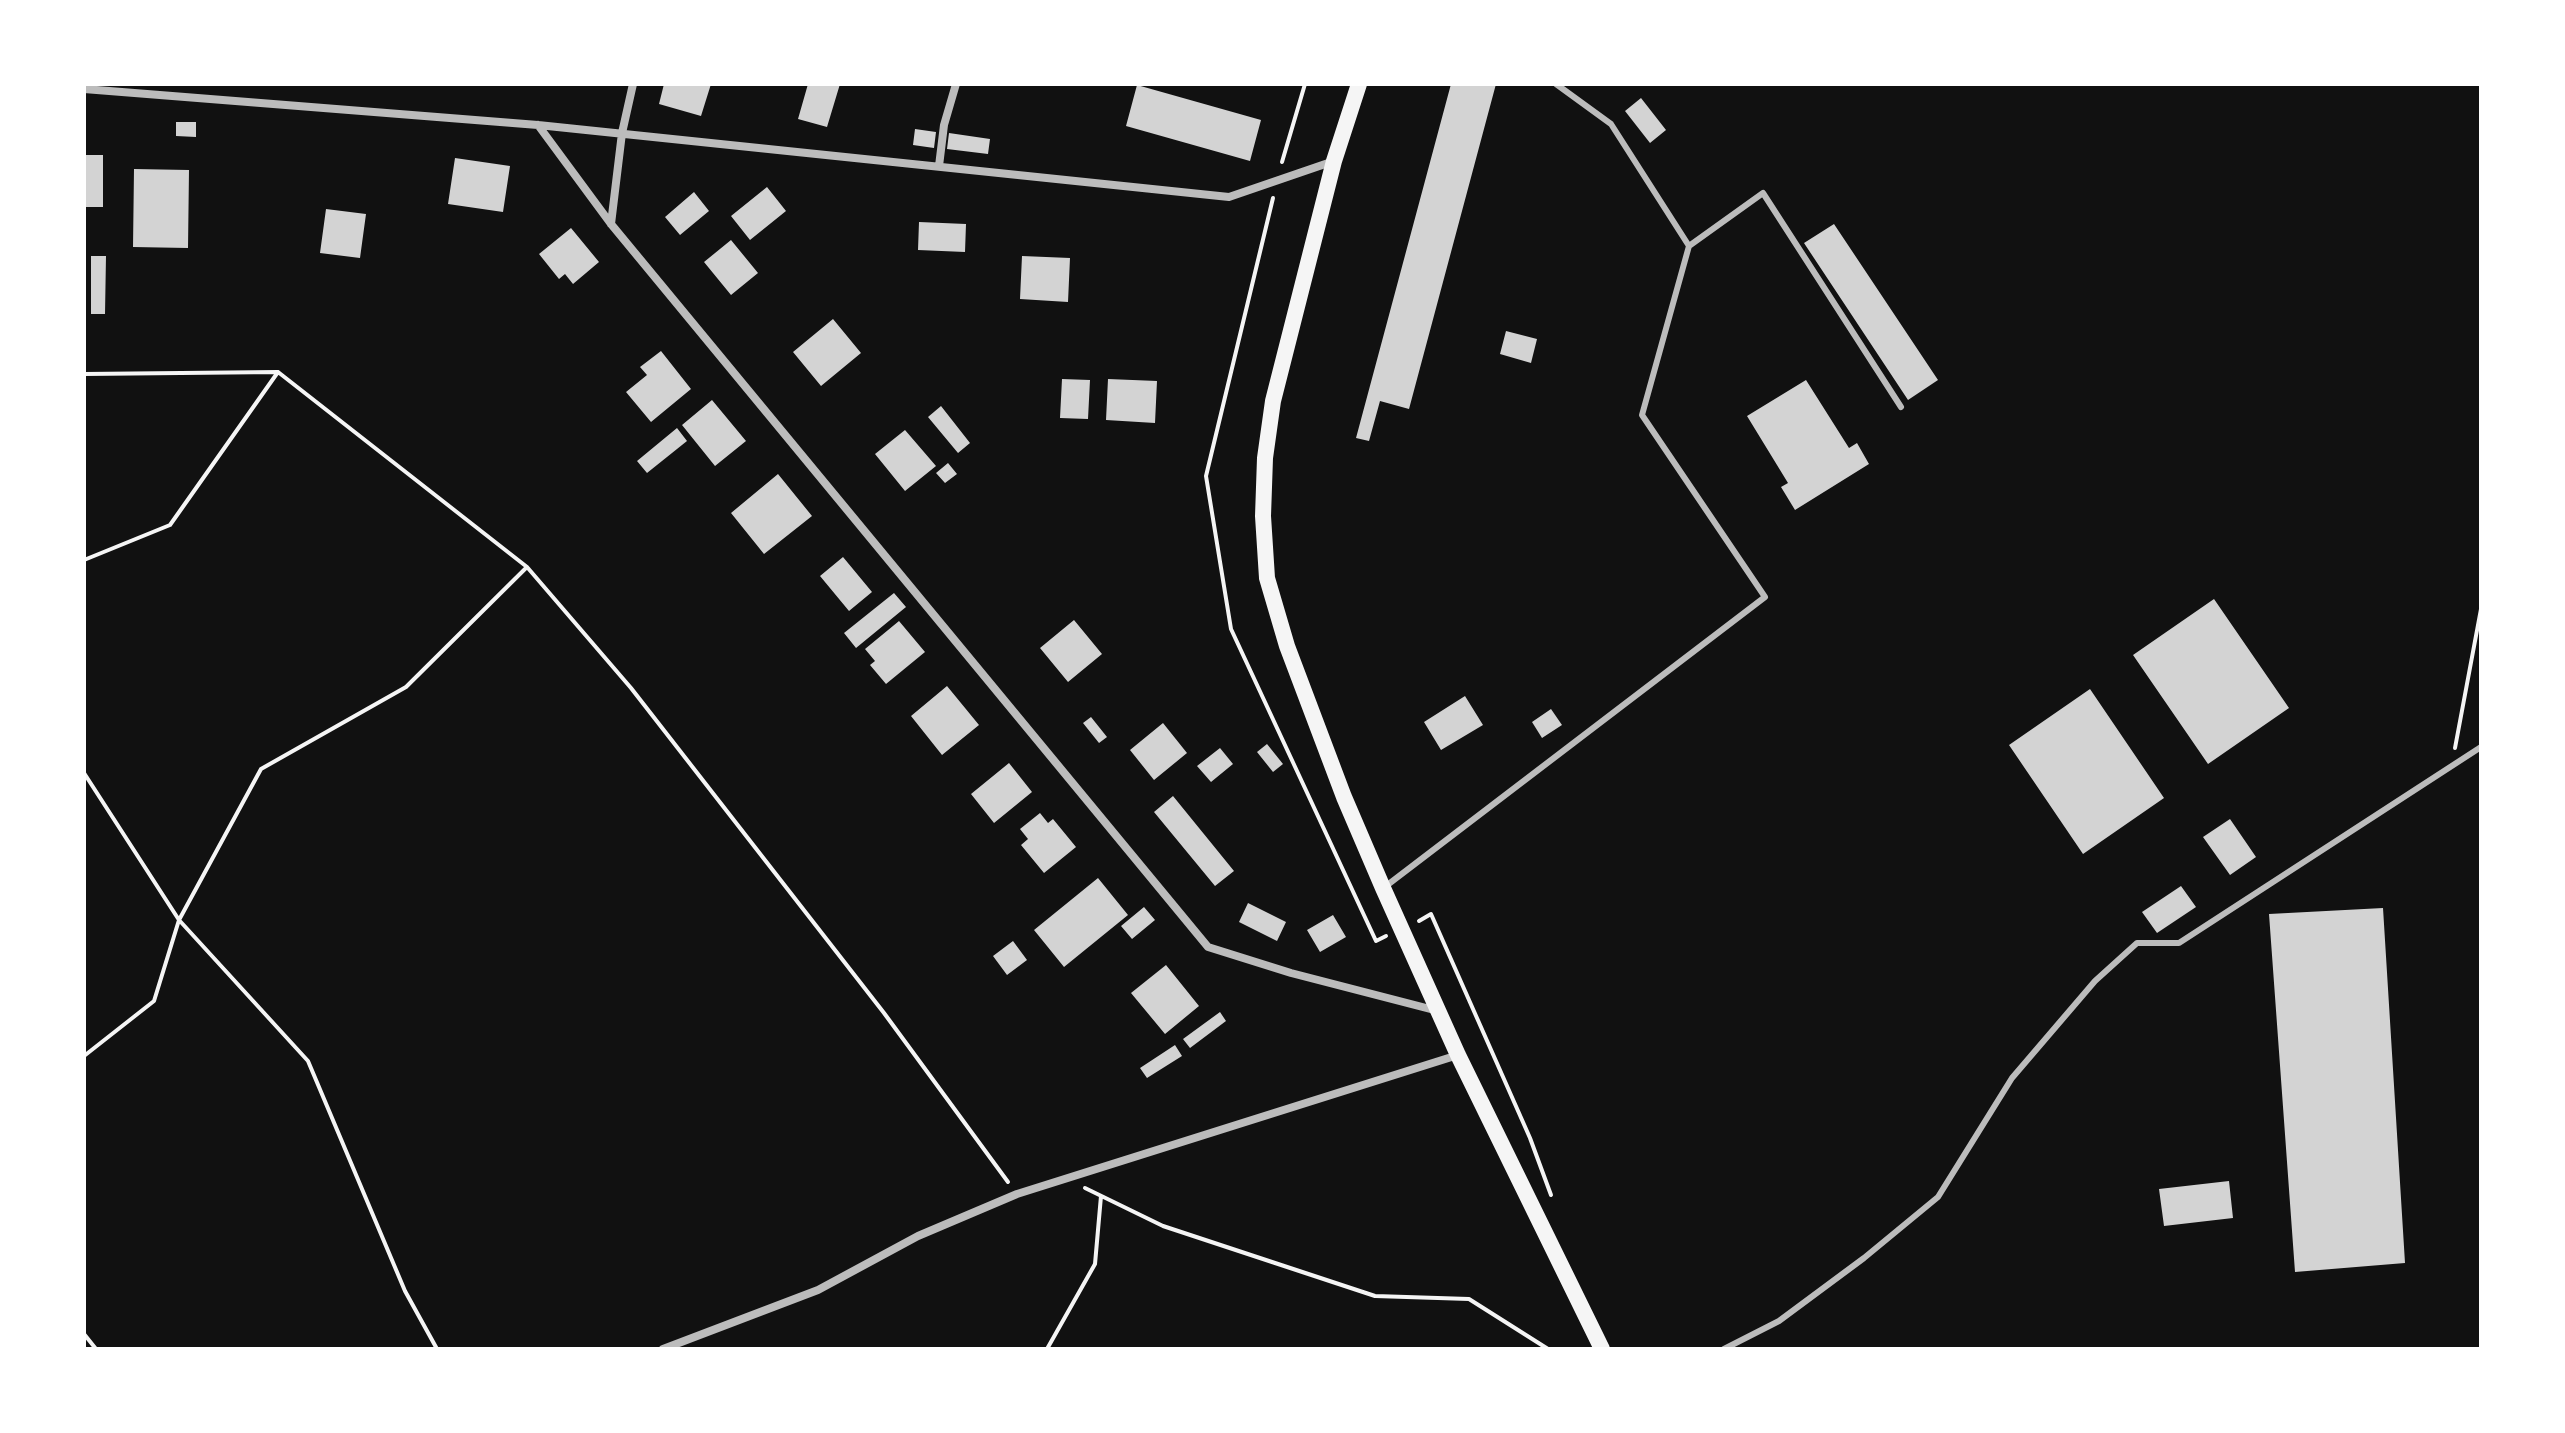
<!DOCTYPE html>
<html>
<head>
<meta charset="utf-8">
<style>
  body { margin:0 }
  #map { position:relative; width:2565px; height:1433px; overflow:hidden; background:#111; font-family:Merriweather,serif }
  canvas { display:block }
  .frame { position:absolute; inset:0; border:86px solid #fff; pointer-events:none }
</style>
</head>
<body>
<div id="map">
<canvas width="2565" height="1433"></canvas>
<div class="frame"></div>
</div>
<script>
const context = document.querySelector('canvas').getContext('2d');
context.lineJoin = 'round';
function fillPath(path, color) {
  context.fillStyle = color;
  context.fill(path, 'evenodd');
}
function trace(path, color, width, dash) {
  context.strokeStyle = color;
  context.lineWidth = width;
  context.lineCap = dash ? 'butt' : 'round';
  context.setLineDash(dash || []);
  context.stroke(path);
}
const building = new Path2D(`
  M664,84H711L701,116L659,104Z
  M808,84H840L827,127L798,119Z
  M1451,84H1496L1409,409L1380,401L1369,441L1356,438Z
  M1137,85L1261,120L1250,161L1126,126Z
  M1641,98L1666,130L1650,143L1625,111Z
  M176,122H196V137L176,136Z
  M915,129L936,132L934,148L913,145Z
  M949,133L990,139L988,154L947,149Z
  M84,155H103V207H84Z
  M455,158L510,166L503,212L448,204Z
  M134,169L189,170L188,248L133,247Z
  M767,187L786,211L750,240L731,216Z
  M694,192L709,211L680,235L665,217Z
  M326,209L366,214L360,258L320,253Z
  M919,222L966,224L965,252L918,250Z
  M1834,224L1938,380L1908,400L1804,243Z
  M571,228L599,262L573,284L565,274L559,279L539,254Z
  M731,240L758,273L731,295L704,262Z
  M91,256H106L105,314H91Z
  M1022,256L1070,258L1068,302L1020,299Z
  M833,319L861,353L821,386L793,352Z
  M1506,331L1537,339L1531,363L1500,354Z
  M661,351L691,389L651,422L626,392L647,375L640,367Z
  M1062,379L1090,380L1088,419L1060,418Z
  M1108,379L1157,381L1155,423L1106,420Z
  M1806,380L1849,448L1857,443L1869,464L1795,510L1781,487L1788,483L1747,416Z
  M712,400L746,441L715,466L682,425Z
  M941,406L970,443L958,453L928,417Z
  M677,428L687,441L647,473L637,461Z
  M905,430L936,466L905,491L875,454Z
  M948,463L957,474L945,483L936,473Z
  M778,474L812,516L764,554L731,513Z
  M843,557L872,592L849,611L820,576Z
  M894,593L906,607L856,648L844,633Z
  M2214,599L2289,708L2208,764L2133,655Z
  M1074,620L1102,654L1068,682L1040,648Z
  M899,621L925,652L886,684L870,665L875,661L865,649Z
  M947,686L979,725L942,755L911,716Z
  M2090,689L2164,798L2083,854L2009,745Z
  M1465,696L1483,725L1441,750L1424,722Z
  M1551,709L1562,725L1542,738L1532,722Z
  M1091,717L1107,737L1099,743L1083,723Z
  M1163,723L1187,753L1154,780L1130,750Z
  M1267,744L1283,764L1273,772L1257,752Z
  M1220,748L1233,764L1211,782L1197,766Z
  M1009,763L1032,792L994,823L971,794Z
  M1173,796L1234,871L1215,886L1154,812Z
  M1040,813L1048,823L1053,819L1076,847L1044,873L1021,845L1028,839L1020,829Z
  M2230,819L2256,857L2230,875L2203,837Z
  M1098,878L1128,915L1064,967L1034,930Z
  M2181,886L2196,907L2157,933L2142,912Z
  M1248,903L1286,922L1277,941L1239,922Z
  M1144,907L1155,920L1132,939L1121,926Z
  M2383,908L2405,1263L2295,1272L2269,914Z
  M1333,915L1346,937L1320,952L1307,930Z
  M1013,941L1027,960L1007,975L993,956Z
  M1166,965L1199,1006L1165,1034L1131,993Z
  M1220,1012L1226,1021L1190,1048L1183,1039Z
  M1175,1045L1182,1056L1147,1078L1140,1068Z
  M2229,1181L2233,1218L2164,1226L2159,1189Z`);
const path = new Path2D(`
  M1282,162L1305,84
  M1273,198L1206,476L1231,629L1376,941L1386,936
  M84,374L278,372L527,567L631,688L884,1013L1008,1182
  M84,560L170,525L278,372
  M2455,748L2481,609
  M84,773L179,920L154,1001L84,1056
  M1419,921L1431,914L1530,1138L1551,1195
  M1085,1188L1163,1226L1375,1296L1469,1299L1548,1349
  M84,1334L96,1349
  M437,1349L405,1291L308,1061L179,920L261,769L406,687L527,567
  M1047,1349L1095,1264L1101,1196`);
const service = new Path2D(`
  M1556,84L1611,124L1689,246
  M1386,886L1765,597L1642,415L1689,246L1763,193L1901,407
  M1724,1349L1779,1321L1864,1258L1938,1197L2012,1078L2095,981L2137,943H2179L2481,747`);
const minor = new Path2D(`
  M84,89L538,125L1229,197L1334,161
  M538,125L611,224L1208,947L1291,973L1438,1011
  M939,166L944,125L956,84
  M611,224L622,133L633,84
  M663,1349L818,1290L918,1236L1017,1194L1458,1055`);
const secondary = new Path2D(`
  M1359,84L1334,161L1273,401L1265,458L1263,516L1267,578L1287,646L1344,797L1383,888L1458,1055L1602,1349`);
fillPath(building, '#d3d3d3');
trace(path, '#f5f5f5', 4);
trace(service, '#bcbcbc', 6);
trace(minor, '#bcbcbc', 8);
trace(secondary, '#f5f5f5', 16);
</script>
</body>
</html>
